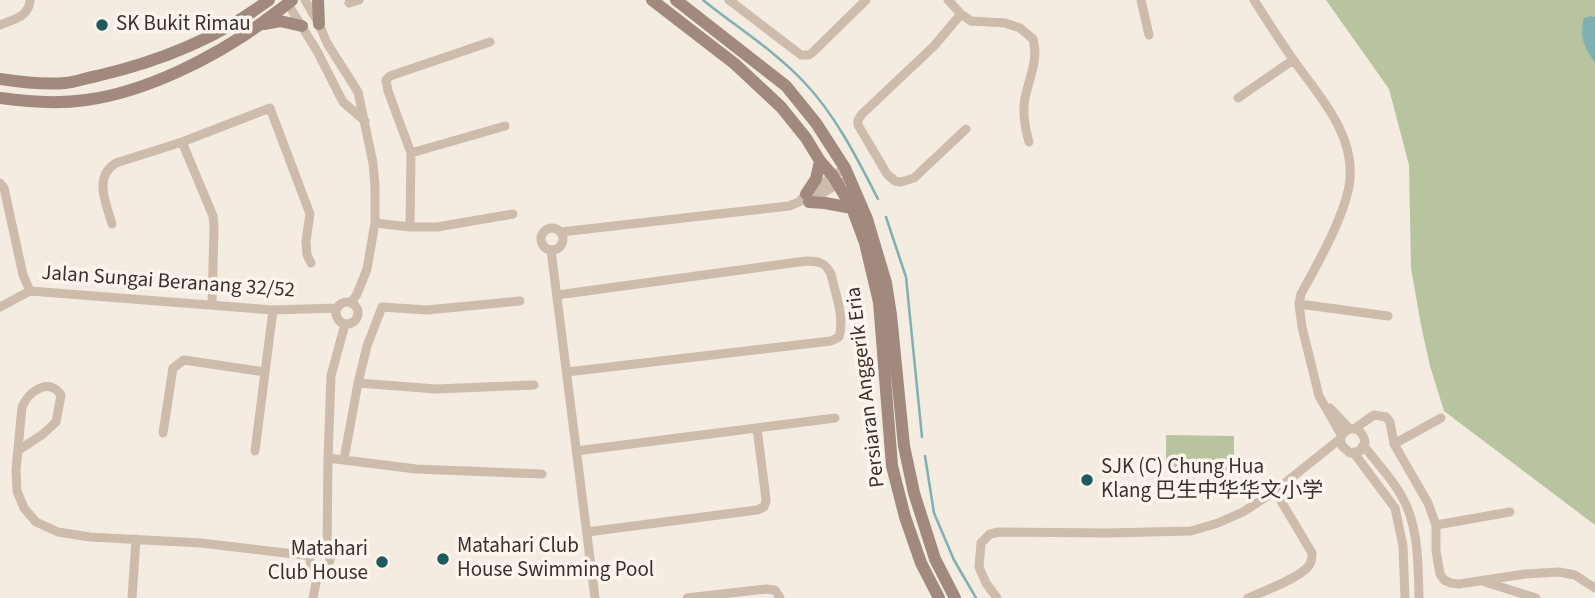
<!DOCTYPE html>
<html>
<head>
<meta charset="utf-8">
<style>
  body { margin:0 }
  canvas { display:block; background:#f4ebe1 }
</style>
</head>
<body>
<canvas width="1595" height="598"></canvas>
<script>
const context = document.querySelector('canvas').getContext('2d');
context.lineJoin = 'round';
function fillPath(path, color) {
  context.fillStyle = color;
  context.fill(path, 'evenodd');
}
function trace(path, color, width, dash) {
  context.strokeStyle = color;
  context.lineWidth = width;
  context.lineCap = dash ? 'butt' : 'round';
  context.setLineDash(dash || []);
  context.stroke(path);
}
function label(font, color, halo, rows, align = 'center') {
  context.font = font + ' "Source Sans 3","Noto Sans SC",sans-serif';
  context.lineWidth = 7;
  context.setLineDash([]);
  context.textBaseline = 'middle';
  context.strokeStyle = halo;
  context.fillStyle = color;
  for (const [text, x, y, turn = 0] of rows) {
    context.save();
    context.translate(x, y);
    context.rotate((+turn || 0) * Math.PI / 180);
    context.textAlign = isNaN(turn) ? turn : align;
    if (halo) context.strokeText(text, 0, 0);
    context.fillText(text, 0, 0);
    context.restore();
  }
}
const green = new Path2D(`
  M1326,0H1595V525L1444,411L1430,366L1421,325L1411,268L1409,165L1389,89Z
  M1166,435L1234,436V472L1166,471Z`);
const water = new Path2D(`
  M1591,16L1595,17V63C1584,46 1579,38 1584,18Z`);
const stream = new Path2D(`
  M703,0C735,26 775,51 803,81C835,114 857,158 878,199
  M886,217L906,277L922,437
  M925,456L934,513L954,560L976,598`);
const minor = new Path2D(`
  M305,0L319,24L327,43L358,92L373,163L375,187V223L367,269L357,294L351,303
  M729,0L801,55H809L813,52L866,0
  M948,0L961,14L971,21L1005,23L1020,28L1033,39C1039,60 1029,78 1025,98C1022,113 1025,128 1029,142
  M1141,0L1149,35
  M1254,0C1266,19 1279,39 1292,58C1319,96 1358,136 1349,187C1342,221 1318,263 1301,294L1299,304L1302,327L1319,396L1342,436
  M349,3L359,0
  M288,4L317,51L343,102L365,121
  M961,14L934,46L862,114L858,120V125L887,174L895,181L901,182L914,178L966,129
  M0,25C14,19 29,17 30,0
  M1238,98L1293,60
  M182,142L213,216L214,228L212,305
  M411,153L505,126
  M0,183L4,188L23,275L30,291
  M808,202L841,182
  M375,223L410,227H437L513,214
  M112,224C106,203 93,177 116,163L182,142L270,108L310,214L306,241L307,255L311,263
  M410,227L411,153L388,91L386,80L390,76L490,42
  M541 239a11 11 0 1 1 22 0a11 11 0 1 1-22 0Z
  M561,232L789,206L799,202L806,194L845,168
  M551,250L595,598
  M557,295L806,261C818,261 825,262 831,274C835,293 845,317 839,337L831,341L567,372
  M336 313a11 11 0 1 1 22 0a11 11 0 1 1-22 0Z
  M1299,304L1388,316
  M0,307L30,291L273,310L337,308
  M358,383L436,389L534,385
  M1330,408L1350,429
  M1354,429L1374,415L1386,417L1390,422L1394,444L1428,503L1436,525V551L1440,574L1444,580L1451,583L1459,584L1525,574L1559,572L1575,575L1595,588
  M163,433L173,368L184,360L265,372
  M1394,444L1441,418
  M1364,446C1376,462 1391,477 1401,495C1419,525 1418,564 1419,598
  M19,450L43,434L56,422L61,395C49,377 29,391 22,407L16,470L17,491L24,508L36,522L58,532L90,537L201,543L311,556
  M255,451L273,310
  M576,451L835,418
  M1354,453L1395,508L1403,546L1405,598
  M328,458L416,469L542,474
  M344,459L358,383L367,346L382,307L427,310L520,301
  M1436,525L1510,512
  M587,532L757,510L764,507L766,501L765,491L757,428
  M310 559a10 10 0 1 1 20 0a10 10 0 1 1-20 0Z
  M327,552L328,458L331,376L345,324
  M1485,582L1536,598
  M132,598L136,539
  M313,598L319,568
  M687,598L766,589L775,590L780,598
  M997,598L986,583L979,567L981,543L990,534L999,532L1108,533L1191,531L1218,523L1243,512L1275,491L1340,439C1347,424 1362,426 1365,442L1360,451L1350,453L1342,446L1340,439
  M1248,598C1262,592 1303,577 1310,564C1312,561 1312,557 1312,553L1275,491`);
const secondary = new Path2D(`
  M318,0L319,24
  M652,0L735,64L781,107L806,138L820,161L833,176L852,208L865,243L879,302L892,466L905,517L921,563L939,598
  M676,0L786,86L816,123L845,168L867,219L886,283L891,315L904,446L914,493L935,559L955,598
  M264,24L280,21L302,26
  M0,79C20,82 44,85 65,83C75,82 86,78 97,76C158,62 218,38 269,0
  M0,98C28,102 58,104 86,100C146,92 213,58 262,23C272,15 283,8 292,0
  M806,194L816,179L820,161
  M809,202L825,203L852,208`);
const markers = [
  [102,25,7,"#1f5a5e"],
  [1087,480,7,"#1f5a5e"],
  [443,559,7,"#1f5a5e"],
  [382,562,7,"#1f5a5e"]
];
const poiNames = [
  ["SK Bukit Rimau",116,25],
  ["SJK (C) Chung Hua",1101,468],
  ["Klang 巴生中华华文小学",1101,492],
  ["Matahari Club",457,547],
  ["House Swimming Pool",457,571],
  ["Matahari",368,550,"right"],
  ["Club House",368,574,"right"]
];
const streetNames = [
  ["Jalan Sungai Beranang 32/52",168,283,4],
  ["Persiaran Anggerik Eria",867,387,-97]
];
fillPath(green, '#b8c4a0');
fillPath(water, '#7fb0b2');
trace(stream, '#7fb0b2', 2.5);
trace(minor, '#cdbbac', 9);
trace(secondary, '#a18a7d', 12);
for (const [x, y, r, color] of markers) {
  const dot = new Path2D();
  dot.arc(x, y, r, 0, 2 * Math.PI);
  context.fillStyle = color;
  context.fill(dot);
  trace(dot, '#fbf5ee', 2.5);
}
label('21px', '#3b302b', '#fbf5ee', poiNames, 'left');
label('21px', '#3b302b', '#fbf5ee', streetNames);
</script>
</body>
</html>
